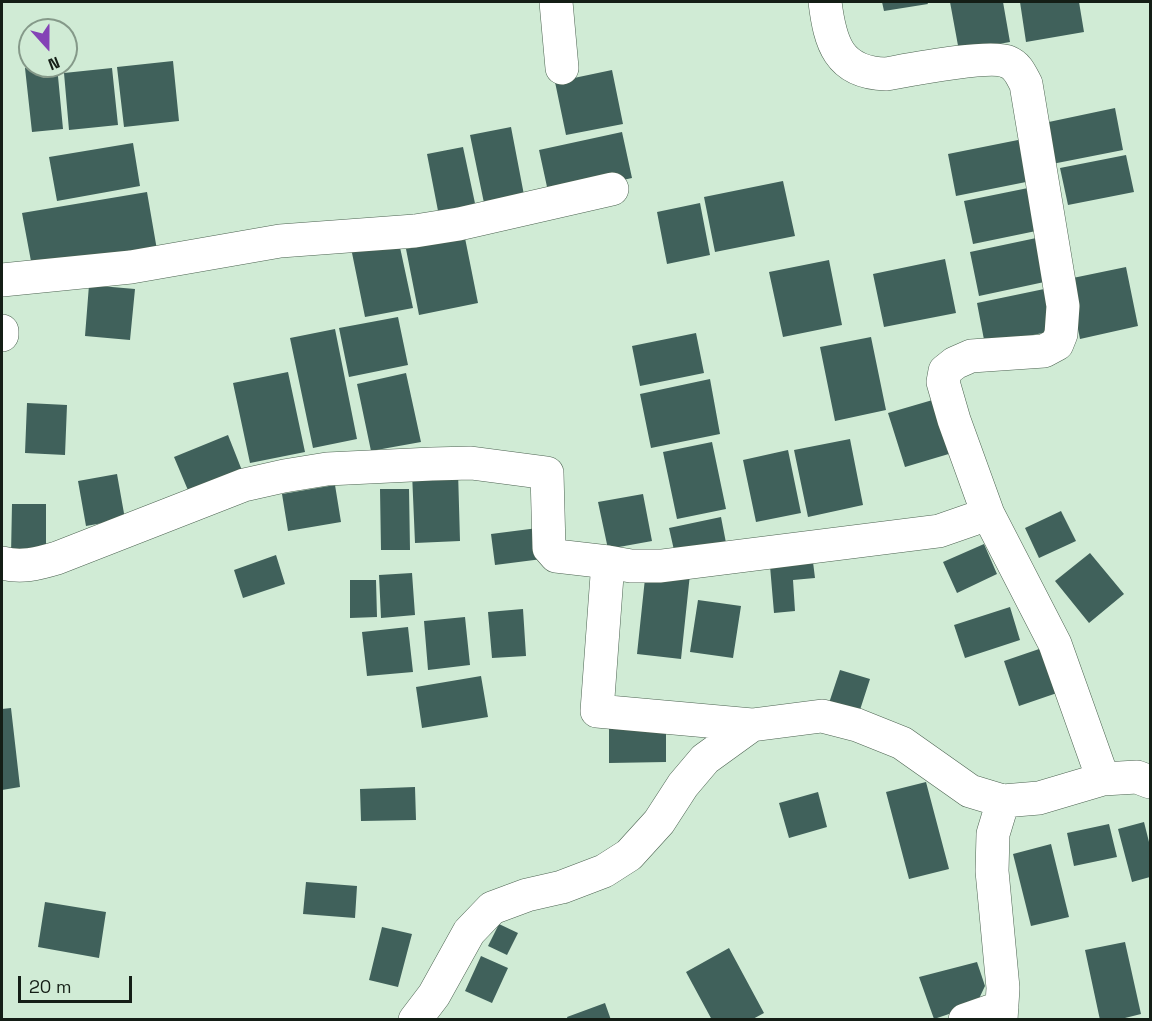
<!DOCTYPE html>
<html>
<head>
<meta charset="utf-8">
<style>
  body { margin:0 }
  #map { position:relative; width:1152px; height:1021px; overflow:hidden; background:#d0ebd5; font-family:"Space Grotesk",sans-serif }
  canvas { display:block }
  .frame { position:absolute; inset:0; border:3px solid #141e16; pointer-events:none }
  .north { position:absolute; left:18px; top:18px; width:60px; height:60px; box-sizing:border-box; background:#d0ebd5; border:2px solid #859989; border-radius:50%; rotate:159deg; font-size:16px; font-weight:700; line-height:24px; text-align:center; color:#141e16 }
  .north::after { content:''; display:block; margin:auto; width:21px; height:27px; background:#8442b6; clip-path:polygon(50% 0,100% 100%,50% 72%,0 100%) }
  .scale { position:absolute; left:18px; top:976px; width:114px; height:27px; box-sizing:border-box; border:3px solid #141e16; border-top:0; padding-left:8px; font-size:18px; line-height:21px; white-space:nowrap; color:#141e16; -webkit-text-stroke:4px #d0ebd5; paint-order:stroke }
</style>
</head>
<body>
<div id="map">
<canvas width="1152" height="1021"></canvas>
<div class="frame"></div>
<div class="north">N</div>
<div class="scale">20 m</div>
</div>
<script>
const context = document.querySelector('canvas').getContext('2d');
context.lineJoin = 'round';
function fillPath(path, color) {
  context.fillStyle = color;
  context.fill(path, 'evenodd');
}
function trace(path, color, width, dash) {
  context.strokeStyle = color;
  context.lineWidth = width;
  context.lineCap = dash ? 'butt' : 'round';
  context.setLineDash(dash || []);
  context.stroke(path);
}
const building = new Path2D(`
  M882,2H927L928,4L884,11Z
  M950,2H1003L1010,42L959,51Z
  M1020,2H1079L1084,32L1026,42Z
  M173,61L179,121L124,127L117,67Z
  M57,66L63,129L32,132L25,68Z
  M112,68L118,125L69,130L64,73Z
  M612,70L623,124L566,135L555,82Z
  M1115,108L1123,150L1052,164L1044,123Z
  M511,127L524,195L484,203L470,135Z
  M622,132L632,178L549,196L539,150Z
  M1028,138L1036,180L956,196L948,154Z
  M133,143L140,186L57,201L49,157Z
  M463,147L476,208L439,216L427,154Z
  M1126,155L1134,192L1068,205L1060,168Z
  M783,181L795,236L715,252L704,197Z
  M1028,188L1036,231L973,244L964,201Z
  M147,192L157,250L33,272L22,213Z
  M700,203L710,255L667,264L657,212Z
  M1041,237L1049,281L979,296L970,252Z
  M398,238L413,308L365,317L351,248Z
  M465,238L478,303L419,315L406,249Z
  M945,259L956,313L884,327L873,274Z
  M829,260L842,325L783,337L769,272Z
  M1126,267L1138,326L1080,339L1068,279Z
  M89,285L135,289L130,340L85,336Z
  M1049,288L1057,330L985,345L977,303Z
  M398,317L408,365L349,377L339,328Z
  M335,329L357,439L313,448L290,338Z
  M696,333L704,373L640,386L632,346Z
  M871,337L886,410L835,421L820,347Z
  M288,372L305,452L250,463L233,383Z
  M406,373L421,442L371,451L357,384Z
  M710,379L720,434L651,448L640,394Z
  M936,399L952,453L905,467L888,413Z
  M27,403L67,405L65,455L25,453Z
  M228,435L243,473L190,495L174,457Z
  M850,439L863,505L808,517L794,450Z
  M712,442L726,509L677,519L663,452Z
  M788,450L801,513L756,522L743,460Z
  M458,471L460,541L415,543L412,473Z
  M117,474L125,519L86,526L78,481Z
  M335,485L341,522L288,531L282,494Z
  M380,489H409L410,550H381Z
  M643,494L652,541L608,549L598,502Z
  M12,504H46V556L11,555Z
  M1061,511L1076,541L1039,558L1025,528Z
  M721,517L727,548L676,559L669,528Z
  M538,528L542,559L495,565L491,534Z
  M984,544L997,574L957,593L943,562Z
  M1090,553L1124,594L1089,623L1055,581Z
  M276,555L285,584L243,598L234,570Z
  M813,562L815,578L793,580L795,611L774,613L770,566Z
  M646,569L690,574L681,659L637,654Z
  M412,573L415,615L381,618L379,575Z
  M350,580H376L377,617L350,618Z
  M698,600L741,606L733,658L690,652Z
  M1010,607L1020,640L965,658L954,625Z
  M523,609L526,656L492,658L488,612Z
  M465,617L470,665L428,670L424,621Z
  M408,627L413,672L367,676L362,632Z
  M1042,648L1057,693L1019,706L1004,661Z
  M840,670L870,679L859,713L829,703Z
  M481,676L488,717L422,728L416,687Z
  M11,708L20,787L2,790V709Z
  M609,720H666V762L609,763Z
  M926,782L949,869L909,879L886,792Z
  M415,787L416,820L361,821L360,789Z
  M818,792L827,827L789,838L779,803Z
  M1144,822L1150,846V877L1132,882L1118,829Z
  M1109,824L1117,857L1074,866L1067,833Z
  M1051,844L1069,917L1031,926L1013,854Z
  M306,882L357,886L355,918L303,914Z
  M45,902L106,912L99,958L38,947Z
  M499,924L518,933L507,955L488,946Z
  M382,927L412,934L398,987L369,980Z
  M1125,942L1141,1014L1117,1020H1100L1085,950Z
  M729,948L764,1013L751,1020H712L686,972Z
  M481,956L508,968L492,1003L465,991Z
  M977,962L985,986L976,1005L934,1019L919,977Z
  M605,1003L611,1020H568L567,1017Z`);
const minor = new Path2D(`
  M556,2L562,68
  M825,2C830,42 838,73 886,74C909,70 991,54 1008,62C1018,66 1021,75 1026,84L1063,306L1061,334L1057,344L1044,351L971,356L955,363L945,371L943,382L954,420L988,514L1055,644L1103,779L1137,777L1150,782
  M2,280L131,267L280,241L415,231L459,224L612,189
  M2,331V335
  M2,563C21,568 37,564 57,558L244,485L284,476L327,469L432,464L471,463L547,473L549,548L556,556L608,562
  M752,725L597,711L608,562L631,566H661L939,531L988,514
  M415,1020L434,995L469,932L492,908L527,895L562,887L604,871L629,855L659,822L683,785L705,759L752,725L822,716L857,725L902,743L970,791L1003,801L1039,798L1103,779
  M965,1020L1002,1007
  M1001,1020L1003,988L992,871L993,834L1003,801`);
fillPath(building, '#40615b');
trace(minor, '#4c6351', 34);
trace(minor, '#fff', 33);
</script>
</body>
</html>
